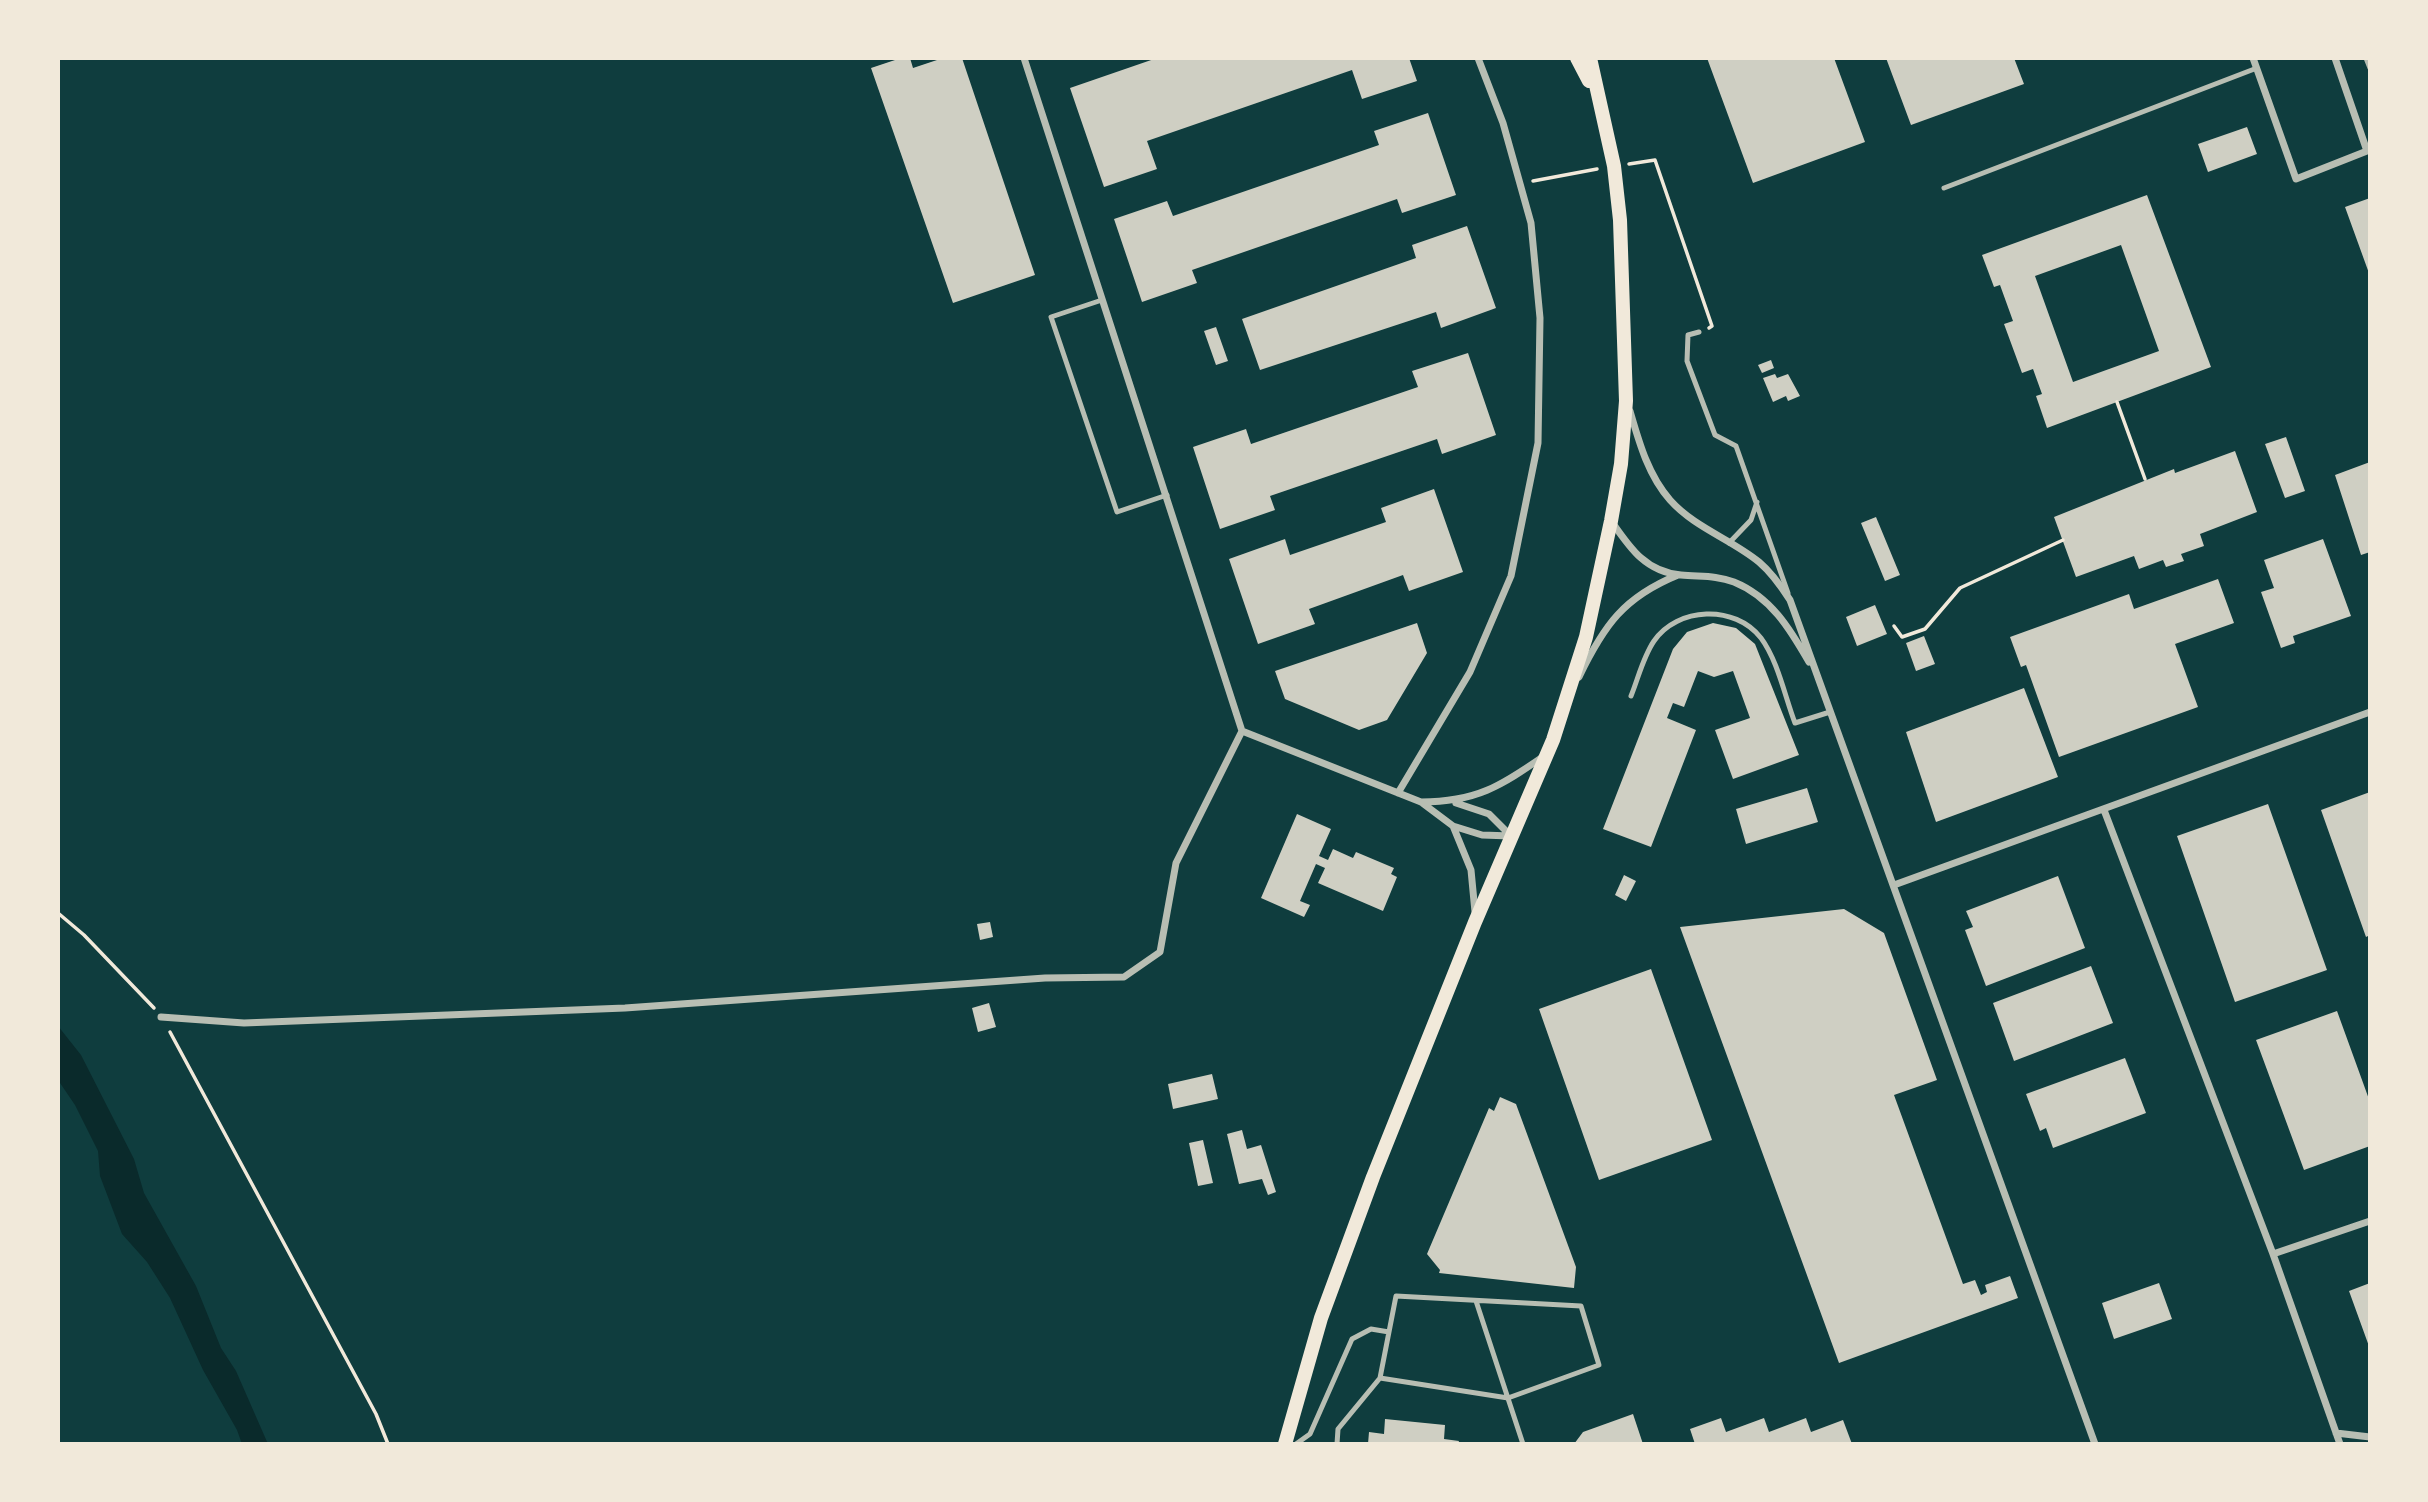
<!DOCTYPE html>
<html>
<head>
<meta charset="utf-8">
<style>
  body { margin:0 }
  #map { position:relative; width:2428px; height:1502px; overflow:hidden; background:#0f3d3e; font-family:"IBM Plex Sans",sans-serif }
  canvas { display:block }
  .frame { position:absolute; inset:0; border:60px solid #f1e9da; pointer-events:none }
</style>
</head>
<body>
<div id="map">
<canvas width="2428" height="1502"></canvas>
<div class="frame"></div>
</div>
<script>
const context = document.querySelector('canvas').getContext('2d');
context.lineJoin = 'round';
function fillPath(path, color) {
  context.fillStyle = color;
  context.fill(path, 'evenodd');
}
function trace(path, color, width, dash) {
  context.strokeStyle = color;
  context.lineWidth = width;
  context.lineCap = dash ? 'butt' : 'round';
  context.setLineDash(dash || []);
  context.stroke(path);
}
const water = new Path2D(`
  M58,1026L81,1055L134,1159L144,1193L196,1286L221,1348L236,1371L268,1444H242L237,1430L203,1370L170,1298L147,1262L122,1234L100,1176L98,1151L75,1105L58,1080Z`);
const building = new Path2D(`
  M901,58H910L913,68L943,58H962L1035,275L953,303L871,68Z
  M1157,58H1409L1417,81L1362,99L1352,70L1147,141L1157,169L1104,187L1070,88Z
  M1707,58H1834L1865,142L1753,183Z
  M1886,58H2014L2024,84L1911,125Z
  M1428,113L1456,195L1402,213L1397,199L1192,270L1197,283L1142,302L1114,219L1167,201L1173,216L1379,145L1374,131Z
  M2247,127L2257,154L2208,172L2198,144Z
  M2147,195L2211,367L2047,428L2036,396L2042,394L2033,369L2022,373L2004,324L2013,321L2000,285L1994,287L1982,255ZM2121,245L2159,351L2073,382L2035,276Z
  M2370,198V276L2345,207Z
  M1467,226L1496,308L1441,328L1436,312L1260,370L1242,319L1416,258L1412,245Z
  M1216,327L1228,361L1216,365L1204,331Z
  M1468,353L1496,435L1442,454L1437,439L1270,496L1275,510L1220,529L1193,447L1246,429L1251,444L1418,387L1412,371Z
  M1771,360L1774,368L1762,373L1758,365Z
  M1775,374L1777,378L1788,374L1800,396L1788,401L1786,396L1773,402L1763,378Z
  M2286,437L2305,491L2285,498L2265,444Z
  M2235,451L2257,512L2200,534L2204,546L2181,554L2184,561L2166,567L2163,560L2139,569L2134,556L2076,577L2054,517L2174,469L2175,473Z
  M2370,462V552L2361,555L2335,475Z
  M1434,489L1463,572L1409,591L1403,575L1309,609L1315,624L1258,644L1229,559L1285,539L1290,555L1386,522L1381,508Z
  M1876,517L1900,575L1885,581L1861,523Z
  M2323,539L2351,616L2293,636L2295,643L2281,648L2261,592L2274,588L2264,560Z
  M2218,579L2234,623L2175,644L2198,707L2059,757L2026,665L2021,667L2010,637L2129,594L2134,609Z
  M1875,605L1887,634L1857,646L1846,617Z
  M1417,623L1427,653L1387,720L1359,730L1285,699L1275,671Z
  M1713,623L1736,628L1755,644L1799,755L1733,779L1715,730L1750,718L1733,671L1714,677L1698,671L1684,707L1673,703L1667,718L1696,730L1651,847L1603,829L1673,649L1687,632Z
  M1924,636L1935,664L1916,671L1906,643Z
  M2024,688L2058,777L1936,822L1906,732Z
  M1807,788L1818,822L1746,844L1736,809Z
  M2370,792V935L2366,937L2321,810Z
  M2268,804L2327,970L2235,1002L2177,836Z
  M1297,814L1331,829L1319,856L1328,860L1333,849L1353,858L1356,852L1394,868L1391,874L1397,877L1383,911L1318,883L1325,868L1316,864L1300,901L1310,905L1304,917L1261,898Z
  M1624,875L1636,881L1626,901L1615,895Z
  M2058,876L2085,948L1986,986L1965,930L1973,927L1966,911Z
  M1844,909L1884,933L1937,1080L1894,1095L1963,1284L1975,1280L1981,1295L1987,1292L1985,1285L2010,1276L2018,1298L1839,1363L1680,927Z
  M990,922L993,937L980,940L977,924Z
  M2091,966L2113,1023L2014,1061L1993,1003Z
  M1651,969L1712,1140L1599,1180L1539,1009Z
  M989,1003L996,1027L978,1032L972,1008Z
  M2337,1011L2370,1102V1146L2304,1170L2256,1040Z
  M2125,1058L2146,1113L2053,1148L2046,1128L2040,1131L2026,1094Z
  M1212,1074L1218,1099L1173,1109L1168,1084Z
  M1500,1097L1516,1104L1576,1267L1574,1288L1439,1273L1440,1270L1427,1254L1489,1108L1494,1111Z
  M1242,1130L1247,1149L1261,1145L1276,1192L1268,1195L1262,1179L1239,1184L1227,1134Z
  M1203,1140L1213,1183L1198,1186L1189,1143Z
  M2159,1283L2172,1319L2114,1339L2102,1303Z
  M2370,1283V1349L2349,1291Z
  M1633,1414L1643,1444H1574L1583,1432Z
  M1721,1418L1726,1432L1764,1418L1769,1432L1806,1418L1811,1432L1843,1420L1852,1444H1695L1690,1429Z
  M1385,1419L1445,1425L1444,1439L1459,1441L1458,1444H1368L1369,1432L1384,1434Z`);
const path = new Path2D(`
  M1629,164L1655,160L1712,326L1709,328
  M1533,181L1597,169
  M2117,402L2145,479
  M1894,626L1902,637L1925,629L1960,588L2063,540
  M58,913L84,935L154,1008
  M170,1032L376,1414L388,1444`);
const service = new Path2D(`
  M2366,58L2370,68
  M1944,188L2257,68
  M1102,300L1051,317L1117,512L1167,495
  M1699,332L1688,335L1687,361L1715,435L1736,446L1788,593
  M1729,543L1751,520L1757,502
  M1631,696C1638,679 1643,657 1654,641C1677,607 1735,604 1761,638C1778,661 1785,697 1795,723L1830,712
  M1396,1296L1581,1306L1599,1365L1508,1398L1380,1378Z
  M1476,1301L1523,1444
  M1296,1444L1310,1434L1352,1339L1371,1329L1389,1332
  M1337,1444L1338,1429L1380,1378`);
const minor = new Path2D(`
  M1024,58L1242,731L1421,802L1453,826L1482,835L1511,836
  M2253,58L2296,179L2367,151L2335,58
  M1630,411C1639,442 1648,475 1670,500C1695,528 1731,539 1759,562C1772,573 1781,586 1790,600L2095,1444
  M1612,522C1630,548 1646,572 1681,575C1699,577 1716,575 1734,582C1771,597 1790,629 1809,662
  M1579,677C1604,625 1624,597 1678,575
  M1398,793L1470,672L1511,576L1538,443L1540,318L1531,223L1503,123L1478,58
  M1421,802C1476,802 1501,786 1544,756
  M1456,803L1489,814L1511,836
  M2104,810L2273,1254L2340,1444
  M1453,826L1471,870L1475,912
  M1894,885L2370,712
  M161,1017L244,1023L625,1008L1045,978L1124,977L1160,952L1176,863L1242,731
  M2273,1254L2370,1221
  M2336,1433L2370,1437`);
const secondary = new Path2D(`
  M1577,58L1589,81
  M1285,1444L1321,1318L1373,1177L1475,922L1553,740L1586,637L1611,521L1621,464L1626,401L1620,220L1614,166L1590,58`);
fillPath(water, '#0a2a2b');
fillPath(building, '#cfcfc3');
trace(path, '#f1e9da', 3.5);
trace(service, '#b8beb3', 5);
trace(minor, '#b8beb3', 7);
trace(secondary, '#f1e9da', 14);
</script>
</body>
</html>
